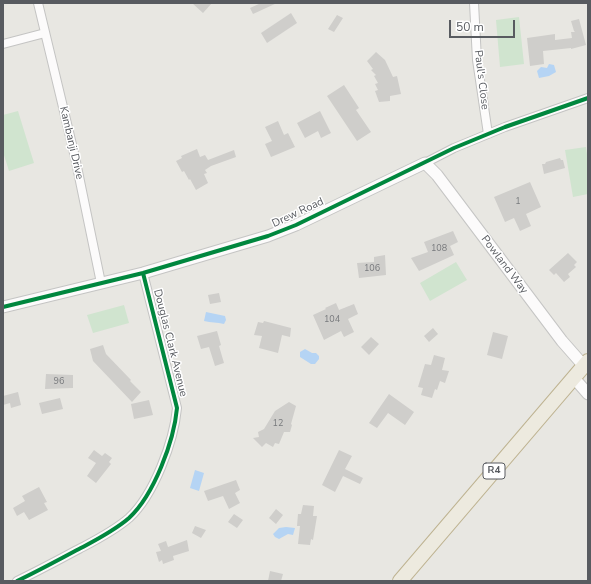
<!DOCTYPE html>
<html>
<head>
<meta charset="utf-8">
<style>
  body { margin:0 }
  #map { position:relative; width:591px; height:584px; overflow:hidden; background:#e8e7e2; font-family:"Nunito Sans",sans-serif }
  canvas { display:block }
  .frame { position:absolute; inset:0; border:4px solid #585b60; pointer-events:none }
  .scale { position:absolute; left:449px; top:20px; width:66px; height:18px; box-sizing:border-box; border:2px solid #585b60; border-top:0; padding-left:5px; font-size:12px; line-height:14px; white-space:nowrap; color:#585b60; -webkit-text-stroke:3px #fff; paint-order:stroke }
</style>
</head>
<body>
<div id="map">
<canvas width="591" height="584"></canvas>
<div class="frame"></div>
<div class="scale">50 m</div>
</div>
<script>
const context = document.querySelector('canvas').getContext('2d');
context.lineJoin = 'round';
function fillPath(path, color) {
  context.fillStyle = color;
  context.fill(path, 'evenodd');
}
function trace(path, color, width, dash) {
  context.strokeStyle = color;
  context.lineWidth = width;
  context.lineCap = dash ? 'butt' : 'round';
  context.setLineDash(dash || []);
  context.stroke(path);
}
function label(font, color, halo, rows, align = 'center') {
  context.font = font + ' "Nunito Sans",sans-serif';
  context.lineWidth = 3;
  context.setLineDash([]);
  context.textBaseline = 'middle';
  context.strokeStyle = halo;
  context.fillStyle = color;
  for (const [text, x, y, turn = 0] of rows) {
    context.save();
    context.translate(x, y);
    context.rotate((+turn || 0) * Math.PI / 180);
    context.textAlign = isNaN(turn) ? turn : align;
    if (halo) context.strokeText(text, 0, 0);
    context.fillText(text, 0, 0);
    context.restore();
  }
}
const green = new Path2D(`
  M519,17L524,64L500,67L496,20Z
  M18,111L34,163L9,171L3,152V115Z
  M586,147L588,161V194L573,197L565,150Z
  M456,262L467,280L430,301L420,283Z
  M124,305L129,323L93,333L87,315Z`);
const water = new Path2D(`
  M549,64L554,65L556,72L549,76L539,78L537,71L541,67L547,68Z
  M206,312L225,316L226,320L224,324C217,322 211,323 204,321Z
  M305,349L312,353H316L319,356V359L315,364H311L300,357V352Z
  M195,470L204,473L199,491L190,488Z
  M286,527L295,528L293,535L288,534L279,539L275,537L273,534L279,528Z`);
const building = new Path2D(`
  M192,3H212L203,13Z
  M261,3H277L253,14L250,8Z
  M291,13L297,23L267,43L261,33Z
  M337,15L343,18L334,32L328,29Z
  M579,19L586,45L571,49V48L543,51L544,64L530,66L527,38L555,34V40L572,38L571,32H575L574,31L571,21Z
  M376,52L385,60L393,77L397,76L401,94L390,96V101L379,102L375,91L378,90L375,84L378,83L374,76L376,75L371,70L373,69L367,61Z
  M344,85L359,108L356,110L371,132L357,141L327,96Z
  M320,111L331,133L321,138L318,131L305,138L297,123Z
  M278,121L284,135L288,133L295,147L271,157L265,144L272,141L265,127Z
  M197,149L200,157L205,155L208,160L234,150L236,157L211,166L205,170L207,173L204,174L208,183L196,190L190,179L189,180L184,171L182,172L176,161L182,158L181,156Z
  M560,158L561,160H563L565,168L544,174L542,164H545L546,162Z
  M530,182L541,207L526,214L531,226L520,231L514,218L505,222L494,197Z
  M453,231L458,242L450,246L454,255L419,271L411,258L428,252L424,242Z
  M568,253L577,262L574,265L576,267L568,274L570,277L564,282L556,273L554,275L549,270Z
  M385,255L386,275L359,278L357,263L374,262V257Z
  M219,293L221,302L210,304L208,295Z
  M336,303L339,310L354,304L358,314L348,319L354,332L344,337L341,331L324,340L313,315L326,309L325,308Z
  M264,321L291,328L290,337L282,335L278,353L259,348L262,336L254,335L258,322L263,323Z
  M433,328L438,334L429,342L424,336Z
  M217,331L221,345L219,346L224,363L215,366L209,347L201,349L197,336Z
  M493,332L508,336L502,359L487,355Z
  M371,337L379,344L369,355L361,347Z
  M103,345L106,354L131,380L130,381L141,392L132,402L93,361L90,349Z
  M434,355L445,358L442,370L449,371L445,383L440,381L437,390L435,389L432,398L421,395L423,388L418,387L425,364L431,365Z
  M46,374L73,375V388L45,389Z
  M18,392L21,405L11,408L10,403L3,405V396Z
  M389,394L414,412L405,425L388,413L377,428L369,423Z
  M60,398L63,409L42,414L39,403Z
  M149,400L153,415L134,419L131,404Z
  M289,402L296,406L291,424L292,425L290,432H284L279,444L275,443L273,447L266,443L262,447L253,438L259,437L258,432L264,429L275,411Z
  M94,450L102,456L105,453L112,458L109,462L111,464L96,483L87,476L96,463L88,458Z
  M339,450L352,456L345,469L363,478L360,484L343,476L335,492L322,485Z
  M236,480L240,490L235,493L240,503L229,509L223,496L208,501L204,491Z
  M39,487L47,502L44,503L48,510L29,520L24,512L17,516L13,508L25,501L22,496Z
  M303,505L314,506L313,516H317L313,540L311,539L310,545L298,544L300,526H297L298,514H301Z
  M276,509L283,515L276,524L269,518Z
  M234,514L243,520L237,528L228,522Z
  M195,526L206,530L201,538L192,533Z
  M187,540L189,551L173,556L174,560L163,564L162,560L159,562L156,552L161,551L158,544L166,541L168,547Z
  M270,571L283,574L281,581H268Z`);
const street = new Path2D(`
  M38,3L75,157L101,283
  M474,3L477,60L488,134
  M3,44L45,33
  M425,163L454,148L505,127L588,98
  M17,581C38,571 58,560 79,549C96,540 114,531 129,518C154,495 174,441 177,408L143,273`);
const secondary = new Path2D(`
  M3,307L143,273L268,236L296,225L425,163L437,175L562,341L584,366
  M574,378L588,394`);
const highway = new Path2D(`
  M400,581L588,361`);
const cycleway = new Path2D(`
  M3,307L143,273L268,236L296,225L454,148L505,127L588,98
  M17,581C38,571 58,560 79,549C96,540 114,531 129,518C154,495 174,441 177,408L143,273`);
const numberNames = [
  ["1",518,202],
  ["108",439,249],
  ["106",372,269],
  ["104",332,320],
  ["96",59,382],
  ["12",278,424]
];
const shields = [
  [494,471,22]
];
const shieldNames = [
  ["R4",494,471]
];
const streetNames = [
  ["Paul's Close",481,80,83],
  ["Kambanji Drive",71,143,77],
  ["Drew Road",298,213,-25],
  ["Powland Way",504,265,53],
  ["Douglas Clark Avenue",170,343,76]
];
fillPath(green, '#d0e4cf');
fillPath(water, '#b5d4f4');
fillPath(building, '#cfcecb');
trace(street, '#c4c4c3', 10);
trace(secondary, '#c5c5c4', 13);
trace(highway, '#beb391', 16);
trace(street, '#fcfbfb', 8);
trace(secondary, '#fcfbfb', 11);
trace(highway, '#edeadf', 14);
trace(cycleway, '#00873e', 4);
label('9px', '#77797c', null, numberNames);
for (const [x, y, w] of shields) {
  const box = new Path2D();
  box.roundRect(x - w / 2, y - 8, w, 16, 3);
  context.fillStyle = '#fff';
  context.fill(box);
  trace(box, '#585b60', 1);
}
label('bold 10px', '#585b60', null, shieldNames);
label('11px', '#585b60', '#fff', streetNames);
</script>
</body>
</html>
